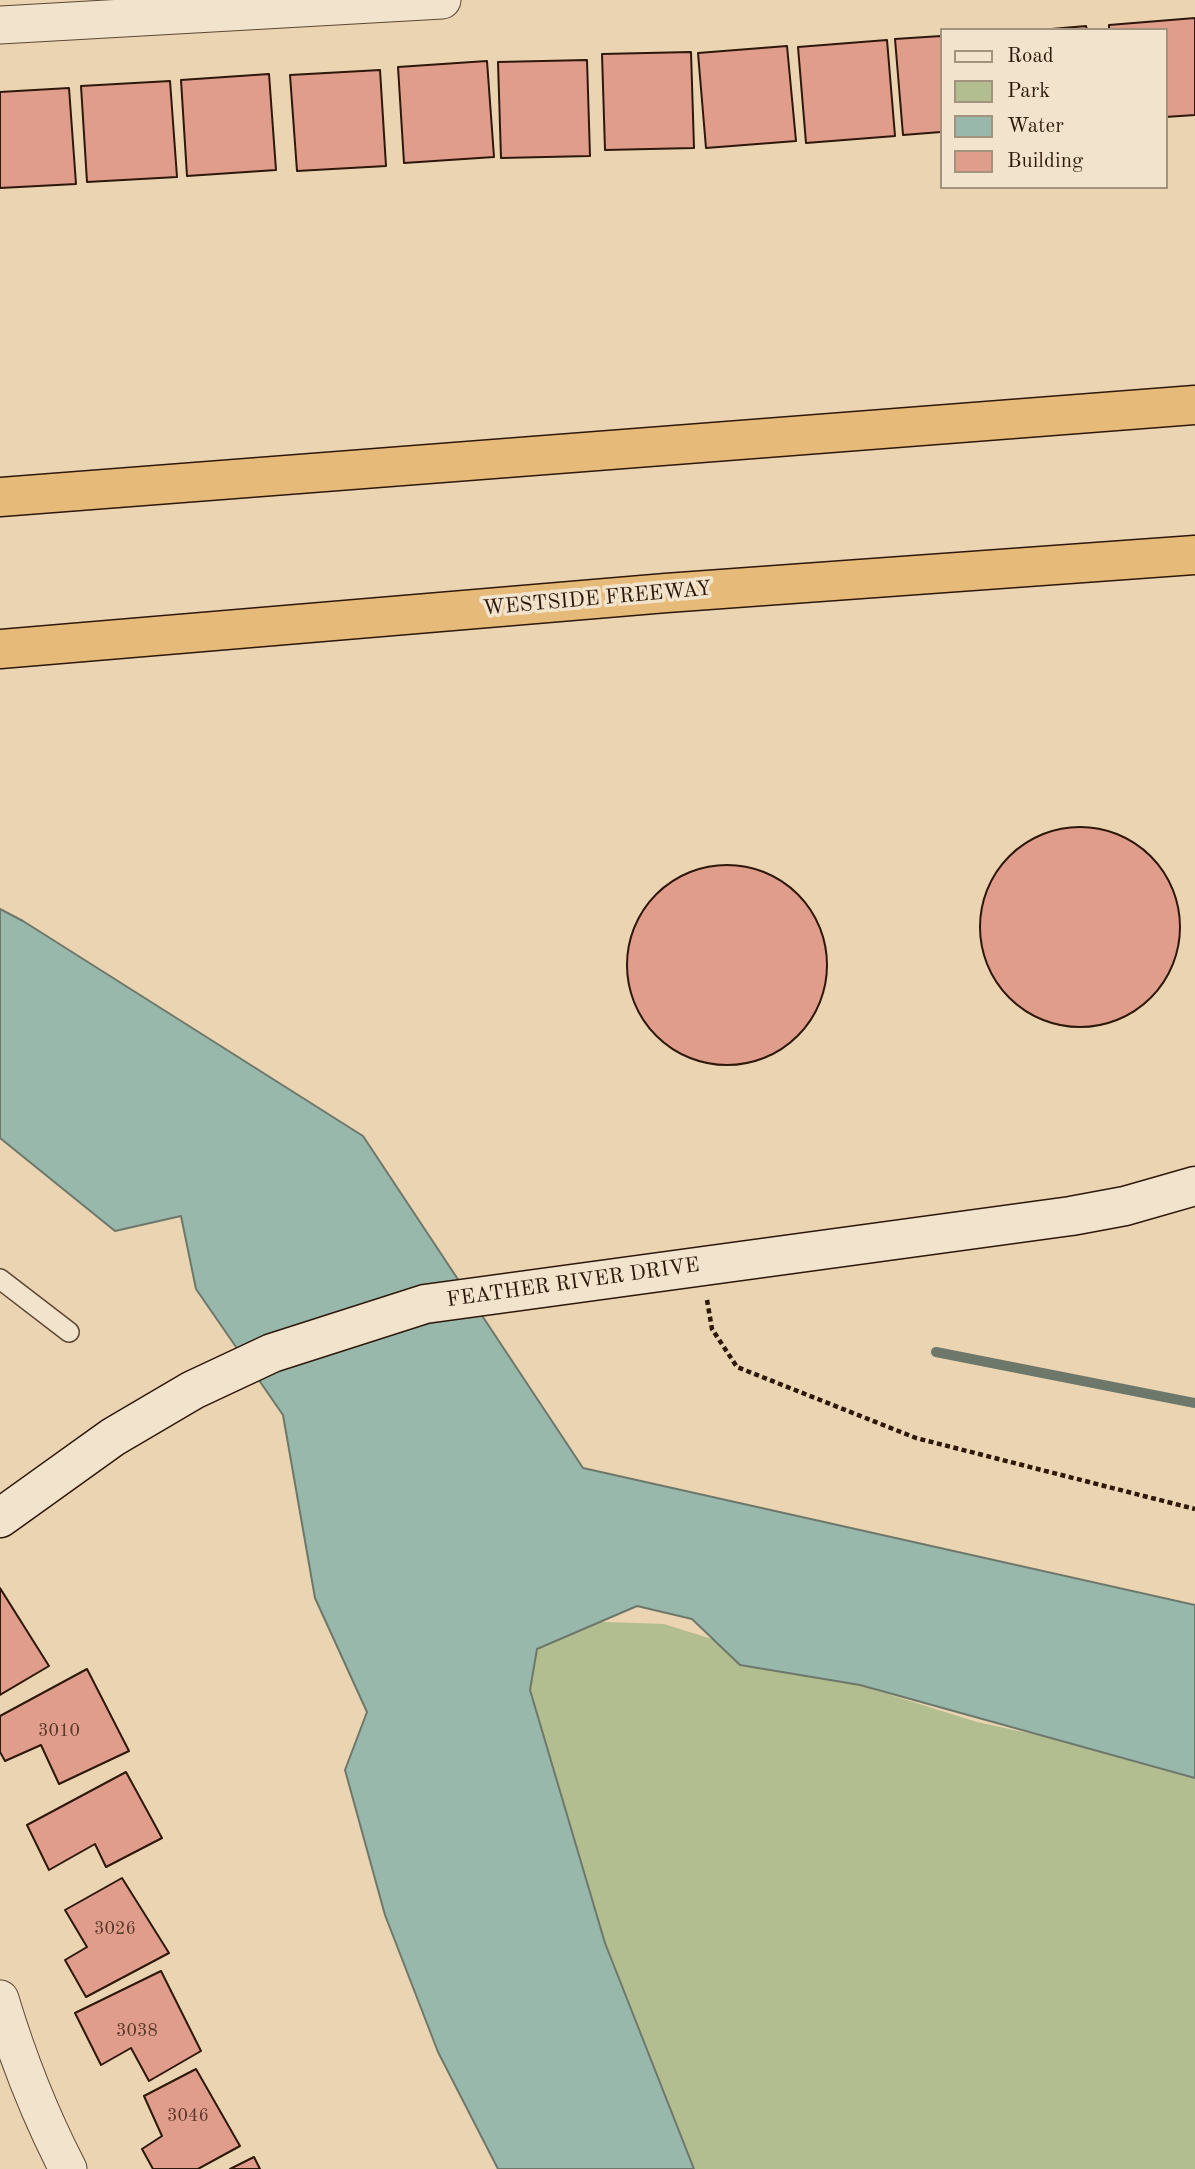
<!DOCTYPE html>
<html>
<head>
<meta charset="utf-8">
<style>
  body { margin:0 }
  #map { position:relative; width:1195px; height:2169px; overflow:hidden; background:#ebd4b1; font-family:"Old Standard TT",serif }
  canvas { display:block }
  .legend { position:absolute; left:940px; top:28px; width:228px; height:161px; box-sizing:border-box; background:#f2e3cc; border:2px solid #a3927e; margin:0; padding:9px 12px; list-style:none; font-size:21px; color:#2d180a }
  .legend li { display:flex; align-items:center; gap:14px; height:35px }
  .legend b { width:35px; border:2px solid #a3927e }
</style>
</head>
<body>
<div id="map">
<canvas width="1195" height="2169"></canvas>
<ul class="legend">
<li><b style="height:9px;background:#f2e3cc"></b>Road</li>
<li><b style="height:19px;background:#b2be8f"></b>Park</li>
<li><b style="height:19px;background:#98b8ac"></b>Water</li>
<li><b style="height:19px;background:#e19d8b"></b>Building</li>
</ul>
</div>
<script>
const context = document.querySelector('canvas').getContext('2d');
context.lineJoin = 'round';
function fillPath(path, color) {
  context.fillStyle = color;
  context.fill(path, 'evenodd');
}
function trace(path, color, width, dash) {
  context.strokeStyle = color;
  context.lineWidth = width;
  context.lineCap = dash ? 'butt' : 'round';
  context.setLineDash(dash || []);
  context.stroke(path);
}
function label(font, color, halo, rows, align = 'center') {
  context.font = font + ' "Old Standard TT",serif';
  context.lineWidth = 7;
  context.setLineDash([]);
  context.textBaseline = 'middle';
  context.strokeStyle = halo;
  context.fillStyle = color;
  for (const [text, x, y, turn = 0] of rows) {
    context.save();
    context.translate(x, y);
    context.rotate((+turn || 0) * Math.PI / 180);
    context.textAlign = isNaN(turn) ? turn : align;
    if (halo) context.strokeText(text, 0, 0);
    context.fillText(text, 0, 0);
    context.restore();
  }
}
const green = new Path2D(`
  M520,1619L664,1624L977,1722L1195,1769V2169H621L498,1741Z`);
const water = new Path2D(`
  M0,909L23,921L363,1136L583,1468L1195,1605V1778L860,1685L740,1665L692,1619L637,1606L537,1649L530,1690L605,1943L694,2169H498L438,2052L385,1915L345,1770L367,1712L315,1598L283,1415L196,1289L181,1216L115,1231L0,1138Z`);
const stream = new Path2D(`
  M936,1352L1195,1403`);
const building = new Path2D(`
  M1195,18V115L1165,117V30H1109V25Z
  M1086,26L1087,30H1040Z
  M941,36V132L903,135L895,39Z
  M887,40L895,136L806,143L798,47Z
  M787,46L796,141L706,148L698,53Z
  M691,52L694,148L605,150L602,54Z
  M587,60L590,156L501,158L498,62Z
  M487,61L494,157L404,163L398,67Z
  M380,70L386,166L297,171L290,75Z
  M269,74L276,170L187,176L181,80Z
  M170,81L177,177L87,182L81,86Z
  M69,88L76,184L0,188V92Z
  M980 927a100 100 0 1 1 200 0a100 100 0 1 1-200 0Z
  M627 965a100 100 0 1 1 200 0a100 100 0 1 1-200 0Z
  M0,1588L49,1666L0,1695Z
  M87,1669L129,1751L59,1784L41,1745L5,1761L0,1752V1716Z
  M126,1772L162,1838L106,1867L95,1844L49,1870L27,1825Z
  M122,1878L169,1953L86,1997L65,1960L87,1947L65,1910Z
  M161,1971L201,2051L149,2081L131,2048L101,2065L75,2013Z
  M196,2069L240,2146L198,2169H153L142,2149L162,2136L144,2096Z
  M254,2157L260,2169H230Z`);
const path = new Path2D(`
  M707,1300L712,1329L737,1367L916,1438L1195,1509`);
const lane = new Path2D(`
  M0,1279L69,1332`);
const street = new Path2D(`
  M0,25L442,0
  M0,1999C18,2059 39,2113 68,2169`);
const secondary = new Path2D(`
  M0,1518L113,1437L193,1390L272,1353L425,1304L1071,1216L1125,1206L1195,1186`);
const highway = new Path2D(`
  M0,497L1195,405
  M0,649L666,593L1195,555`);
const numberNames = [
  ["3010",59,1731],
  ["3026",115,1929],
  ["3038",137,2031],
  ["3046",188,2116]
];
const streetNames = [
  ["WESTSIDE FREEWAY",597,599,-5],
  ["FEATHER RIVER DRIVE",573,1283,-8]
];
fillPath(green, '#b2be8f');
fillPath(water, '#98b8ac');
trace(water, '#6d786b', 2);
trace(stream, '#6d786b', 10);
fillPath(building, '#e19d8b');
trace(building, '#2d180a', 2);
trace(lane, '#5c4734', 22);
trace(street, '#5c4734', 39);
trace(secondary, '#2d180a', 41);
trace(highway, '#2d180a', 41);
trace(path, '#2d180a', 4.5, [5, 3.5]);
trace(lane, '#f2e3cc', 19);
trace(street, '#f2e3cc', 37);
trace(secondary, '#f2e3cc', 38);
trace(highway, '#e6ba78', 38);
label('18px', '#5a392a', null, numberNames);
label('21px', '#2d180a', '#f2e3cc', streetNames);
</script>
</body>
</html>
